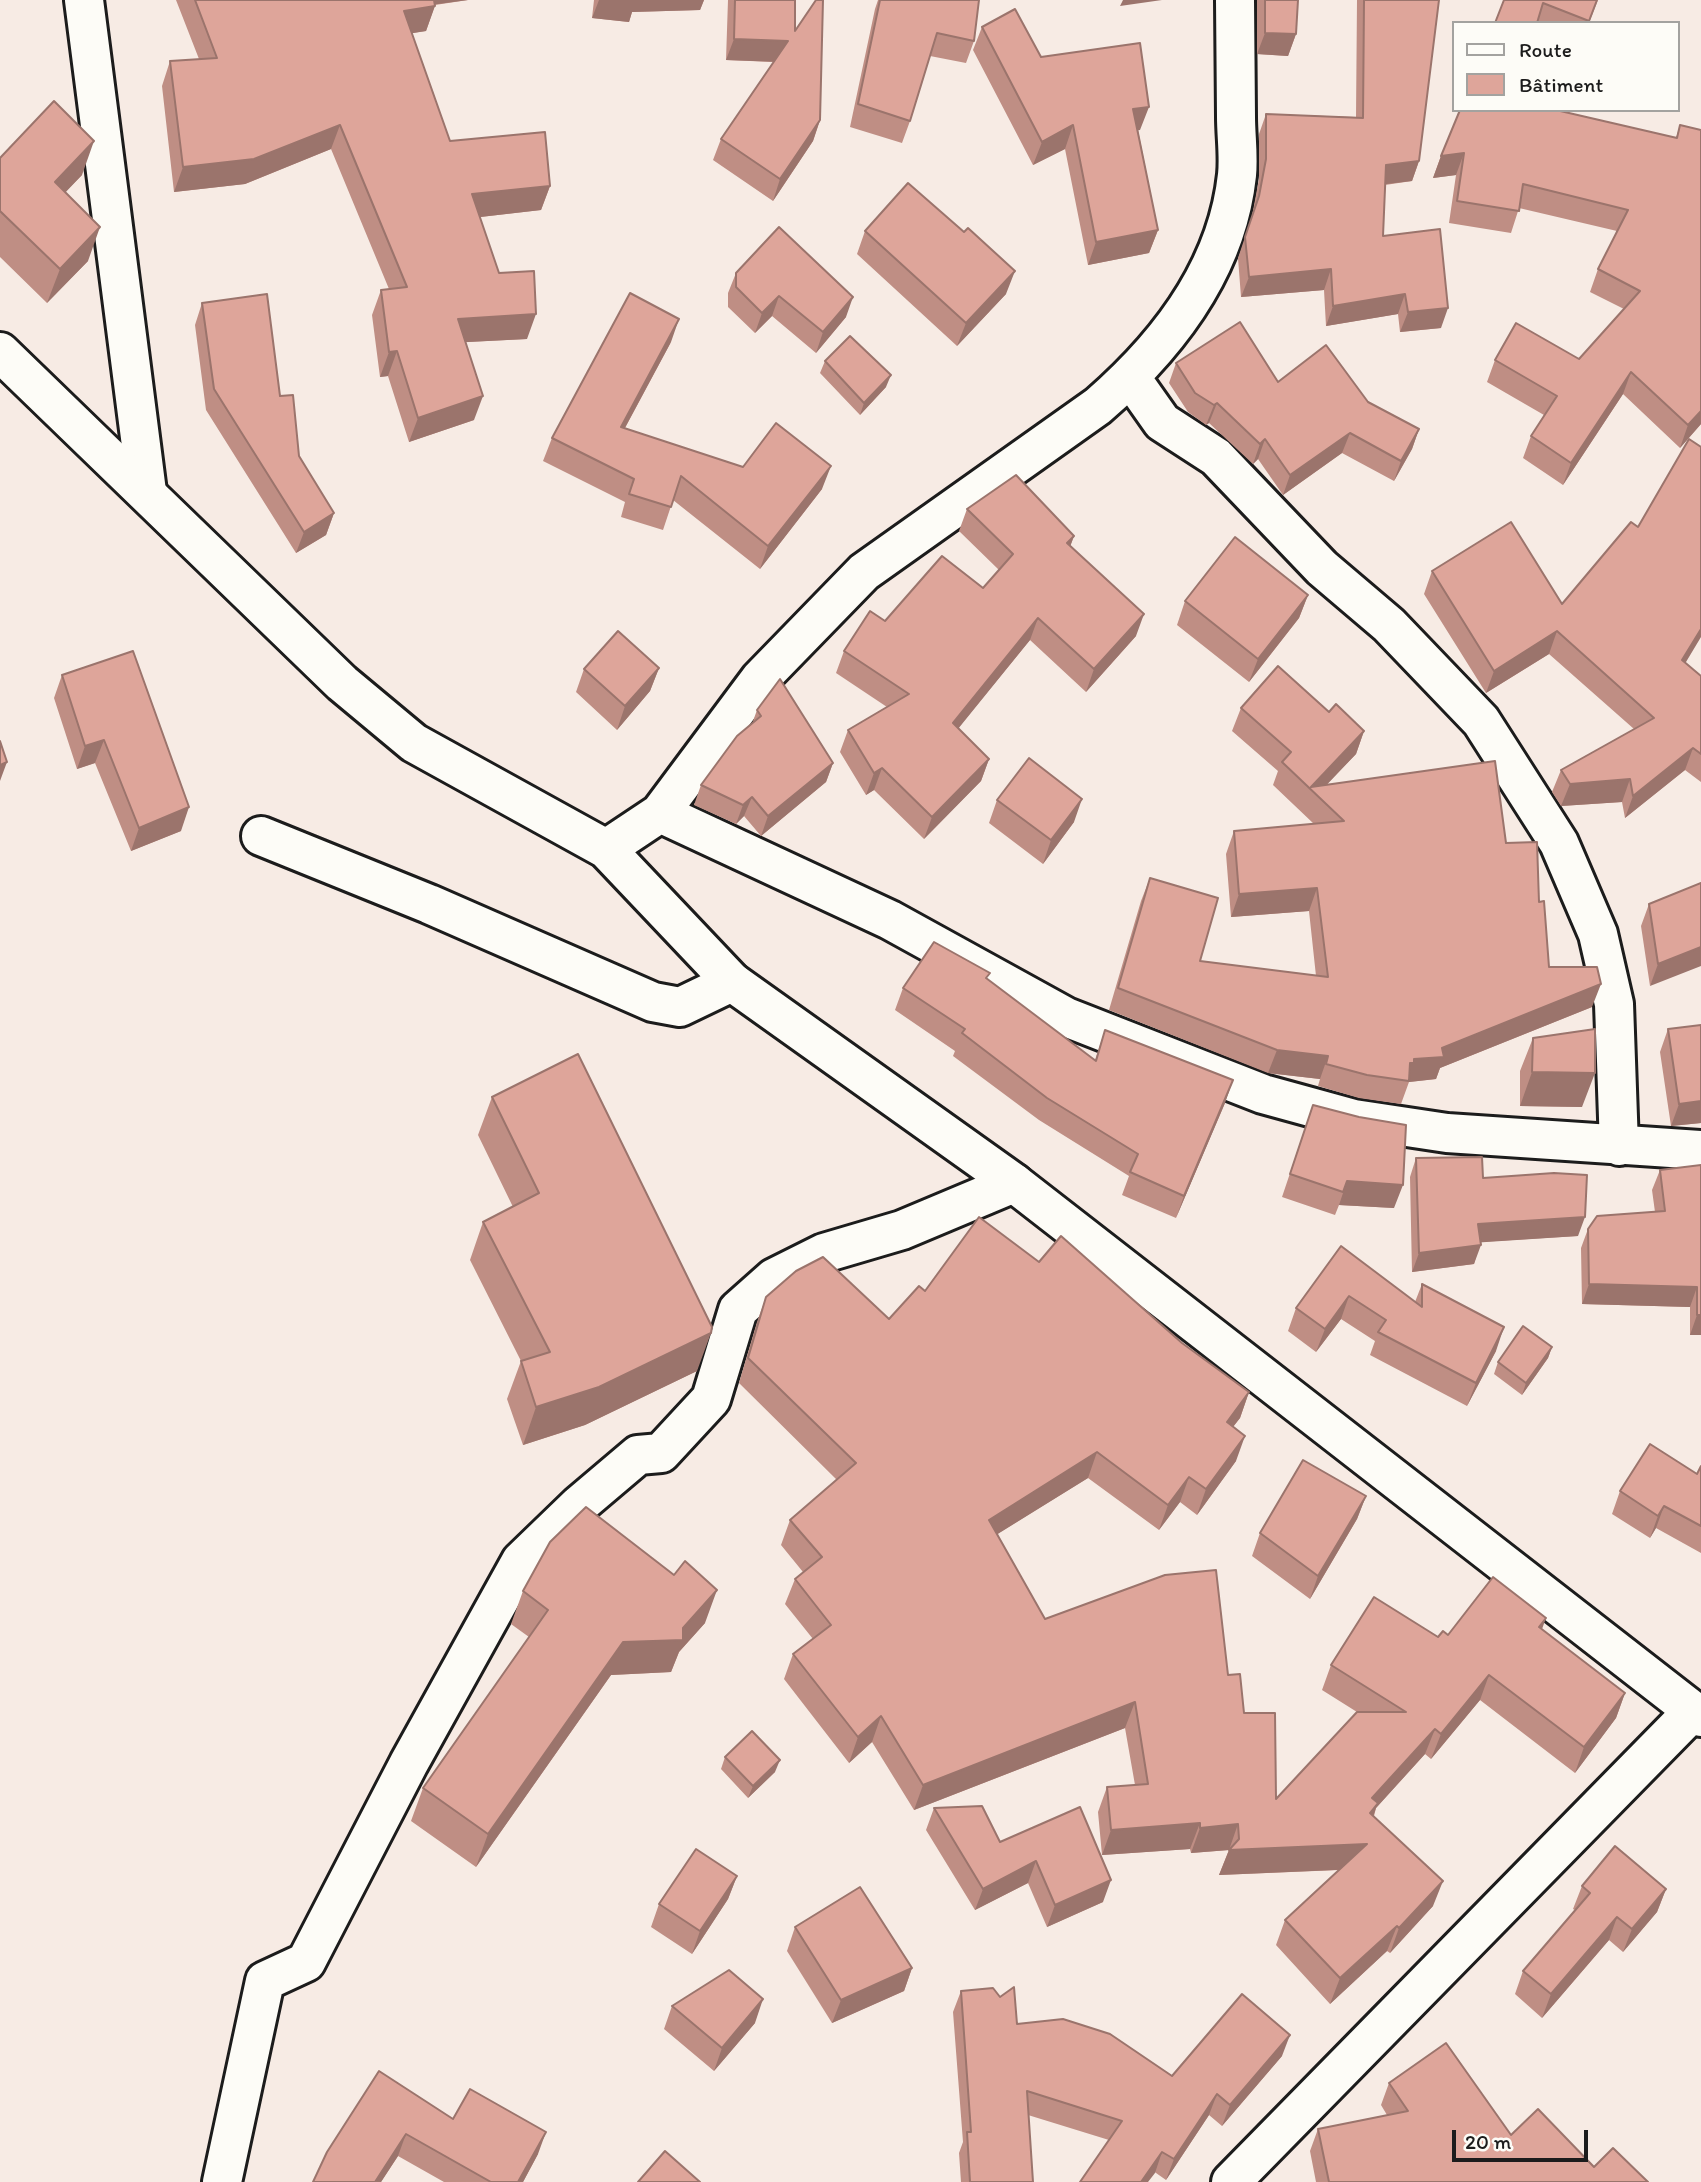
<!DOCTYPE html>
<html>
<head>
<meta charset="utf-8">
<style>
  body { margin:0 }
  #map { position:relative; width:1701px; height:2182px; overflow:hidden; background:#f7ebe4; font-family:Itim,sans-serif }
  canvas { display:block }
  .legend { position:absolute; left:1452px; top:21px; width:228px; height:91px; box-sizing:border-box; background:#fdfcf7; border:2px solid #a3a29f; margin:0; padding:9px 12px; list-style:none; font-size:21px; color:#1c1c1c }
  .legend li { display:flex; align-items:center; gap:14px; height:35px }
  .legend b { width:35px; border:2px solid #a3a29f }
  .scale { position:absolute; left:1452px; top:2130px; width:136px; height:32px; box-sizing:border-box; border:4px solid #1c1c1c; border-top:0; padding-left:9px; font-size:21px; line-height:24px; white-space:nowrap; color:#1c1c1c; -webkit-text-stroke:5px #fdfcf7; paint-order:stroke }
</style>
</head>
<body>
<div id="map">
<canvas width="1701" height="2182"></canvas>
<ul class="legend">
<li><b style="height:9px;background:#fdfcf7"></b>Route</li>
<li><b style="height:19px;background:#dea59a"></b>Bâtiment</li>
</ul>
<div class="scale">20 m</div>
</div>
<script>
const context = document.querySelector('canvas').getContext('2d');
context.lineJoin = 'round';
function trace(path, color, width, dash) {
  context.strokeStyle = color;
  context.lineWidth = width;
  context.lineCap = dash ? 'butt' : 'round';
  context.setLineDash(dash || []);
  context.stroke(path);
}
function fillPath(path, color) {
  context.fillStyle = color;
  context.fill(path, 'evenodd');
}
const minor = new Path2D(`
  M84,0L147,492
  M1131,378L1162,422L1216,457L1322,568L1389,625L1481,721L1559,843L1598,934L1614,1004L1619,1146
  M660,813L890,920L1066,1017L1263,1094L1354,1119L1447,1133L1701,1150
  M261,836L429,904L653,1002L680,1007L732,982
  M606,849L660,813L760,679L864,572L1098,406C1166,347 1227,269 1237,175C1239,156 1236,136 1236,117C1236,78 1235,39 1235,0
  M222,2182L265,1981L306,1962L409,1763L521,1561L579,1505L638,1455L661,1453L711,1399L738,1310L774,1278L824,1253L902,1230L1014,1183
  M1231,2182L1693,1711`);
const tertiary = new Path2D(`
  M0,352L342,683L414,743L606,849L732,982L1014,1183L1701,1717`);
const wall = new Path2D(`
  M176,0H468L435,5L426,31L412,33L450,141L550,186L541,210L480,217L499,273L527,339L466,342L474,420L409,442L388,376L380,377L372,315L381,290L389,289L331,149L245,184L174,192L162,86L170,61L199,59Z
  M594,0H704L700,10L632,12L629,22L592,18Z
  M728,0H795V31L820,120L813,141L773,201L713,160L721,139L774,62L726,60Z
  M878,0H979L974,41L966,63L930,56L910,121L902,143L850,127L875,9Z
  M1257,0H1298L1296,34L1288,56L1257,54Z
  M1357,0H1439L1419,161L1412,181L1385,185L1383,236L1441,328L1400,332L1398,314L1326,326L1324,290L1241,297L1238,258L1252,216L1259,179V134L1266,114L1356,117Z
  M1504,0H1598L1589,23H1495Z
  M982,27L1140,130H1138L1158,230L1149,253L1088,265L1065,149L1033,165L973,50Z
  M1680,125L1701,424L1680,448L1623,394L1563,485L1523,458L1531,436L1544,415L1487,382L1495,360L1579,359L1624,309L1590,292L1598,269L1617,231L1519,208L1511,233L1449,223L1456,175L1433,178L1441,156L1676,138Z
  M0,158L82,175L65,192L88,261L47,303L0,257Z
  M865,231L1006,294L957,346L857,254Z
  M736,273L846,317L816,353L772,316L755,333L728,307V293Z
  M202,303L280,396L299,456L334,513L326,535L296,553L206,410L195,325Z
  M671,342L625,428L743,467L822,489L760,569L673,500L663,530L621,517L625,502L543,461L552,438Z
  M825,361L886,387L860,415L820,373Z
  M1176,363L1278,382L1368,402L1419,429L1412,449L1394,481L1342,453L1283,495L1258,459L1253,464L1209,423L1206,425L1188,412L1169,383Z
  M967,509L1074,536L1070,546L1136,636L1086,692L1030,640L958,728L989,759L981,781L924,839L874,790L866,795L840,752L848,730L887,707L836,673L844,651L885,621L983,588L999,570L959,531Z
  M1432,571L1562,604L1686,663L1701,676V782L1685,770L1625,818L1622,802L1561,806L1552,792L1561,770L1634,729L1549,654L1486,693L1424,594Z
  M1308,595L1299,618L1249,682L1177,625L1185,601Z
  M659,668L650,691L617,730L576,692L584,669Z
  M62,675L181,831L131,851L95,763L77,769L54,698Z
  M1241,708L1329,712L1364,731L1356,754L1326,785L1506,843L1539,902L1549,967L1592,1007L1440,1068L1436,1079L1409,1082L1401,1104L1359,1098L1318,1086L1320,1079L1268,1073L1109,1010L1141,901L1150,878L1200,961L1316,976L1309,911L1231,917L1226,854L1234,831L1314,824L1273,785L1278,771L1232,731Z
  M757,710L833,763L826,782L761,836L744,816L736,824L694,805L701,785L752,724Z
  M997,800L1074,822L1043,864L989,823Z
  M1701,883L1650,986L1641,926L1649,904Z
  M987,979L1095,1060L1105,1030L1225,1103L1176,1218L1122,1195L1129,1176L1039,1120L953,1056L955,1051L895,1010L903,988Z
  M1701,1025V1123L1671,1126L1660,1052L1668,1029Z
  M1533,1038L1582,1107L1520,1106V1071Z
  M492,1097L697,1371L585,1425L523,1445L507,1399L521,1361L470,1260L483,1222L513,1207L478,1135Z
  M1313,1105L1394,1208L1339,1205L1335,1215L1282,1197Z
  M1416,1158L1483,1178L1578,1236L1480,1242L1474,1264L1412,1272L1410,1177Z
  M1701,1165V1335H1690V1307L1582,1304L1581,1248L1588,1229L1655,1212L1652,1190L1660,1170Z
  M1341,1246L1415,1302L1422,1284L1496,1351L1467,1406L1370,1355L1375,1341L1341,1319L1316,1352L1288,1331L1296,1308Z
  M1039,1262L1182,1343L1249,1392L1240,1418L1233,1427L1236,1461L1197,1515L1180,1502L1159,1530L1088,1478L997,1534L1045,1619L1228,1675L1244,1713L1276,1799L1357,1712L1322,1690L1331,1665L1448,1635L1542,1630L1625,1693L1616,1718L1575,1773L1480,1700L1431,1759L1425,1754L1376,1808L1374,1816L1433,1906L1390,1953L1387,1951L1330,2004L1276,1945L1285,1920L1339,1870L1219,1875L1229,1850L1191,1853L1190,1849L1102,1855L1098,1812L1107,1787L1135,1785L1125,1728L914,1810L872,1742L849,1763L784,1679L793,1654L813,1639L785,1604L795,1579L803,1572L781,1545L790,1520L837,1480L739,1383L757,1322L766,1297L889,1319L925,1291Z
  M1552,1347L1548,1358L1522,1395L1494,1374L1498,1362Z
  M1701,1466V1553L1656,1528L1650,1538L1612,1514L1620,1491L1697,1474Z
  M1366,1496L1357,1519L1310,1599L1252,1556L1260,1533Z
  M523,1591L705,1623L679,1652L671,1672L611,1675L476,1867L411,1821L423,1788L529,1637L511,1624Z
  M725,1757L775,1772L748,1798L721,1769Z
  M934,1808L1000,1842L1103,1902L1047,1927L1028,1883L975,1910L926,1830Z
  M737,1876L728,1899L692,1954L651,1927L659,1904Z
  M1582,1886L1666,1889L1657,1912L1623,1952L1609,1940L1542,2018L1515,1994L1523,1971L1575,1910L1573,1909Z
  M795,1927L912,1968L904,1991L832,2023L787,1951Z
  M961,1991L1017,2024L1172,2076L1282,2056L1222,2126L1209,2115L1166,2180L1109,2140L1028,2115L1033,2182H961L959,2153L963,2142L953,2012Z
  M672,2006L755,2023L714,2071L664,2029Z
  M1389,2083L1511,2135L1594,2167L1648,2182H1316L1310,2151L1318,2129L1387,2115L1381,2105Z
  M453,2119L538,2154L523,2182H444L398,2156L381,2182H313L327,2152Z`);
const shadedWall = new Path2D(`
  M425,0H468L423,6Z
  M599,0H704L700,10L632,12L629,22L592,18Z
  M1123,0H1162L1120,6Z
  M435,6L426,31L395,36L404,11Z
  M1265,33L1296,34L1288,56L1257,54Z
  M734,39L788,41L780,62L726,60Z
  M1149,107L1140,130L1125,132L1133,109Z
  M820,120L813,141L773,201L780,179Z
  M340,125L331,149L245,184L174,192L183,167Z
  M1073,125L1065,149L1033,165L1042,142Z
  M94,141L82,175L43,216L55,182Z
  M1464,153L1456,175L1433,178L1441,156Z
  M1419,161L1412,181L1378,185L1386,165Z
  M550,186L541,210L463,219L472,194Z
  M100,227L88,261L47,303L60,269Z
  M1158,230L1149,253L1088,265L1096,242Z
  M1331,269L1324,290L1241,297L1249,277Z
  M1015,271L1006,294L957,346L966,323Z
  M1405,294L1398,314L1326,326L1333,306Z
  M779,296L772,316L755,333L762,313Z
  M853,297L846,317L816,353L823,332Z
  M1448,308L1441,328L1400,332L1408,312Z
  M536,314L527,339L449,343L458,319Z
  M679,319L671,342L613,450L621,427Z
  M397,351L388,376L380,377L389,352Z
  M1631,372L1623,394L1563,485L1571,463Z
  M891,375L886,387L860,415L864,403Z
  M483,396L474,420L409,442L418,418Z
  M1217,403L1209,423L1206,425L1214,405Z
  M1701,411V424L1680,448L1688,425Z
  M1419,429L1412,449L1394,481L1401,461Z
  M1350,433L1342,453L1283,495L1290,475Z
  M1265,439L1258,459L1253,464L1260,444Z
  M831,466L822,489L760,569L768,546Z
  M334,513L326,535L296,553L304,532Z
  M1074,536L1066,558L1067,543Z
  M1308,595L1299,618L1249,682L1258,659Z
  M1144,614L1136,636L1086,692L1094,669Z
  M1038,618L1030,640L945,745L953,723Z
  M1701,629V637L1674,682L1682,660Z
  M1557,631L1549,654L1486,693L1494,671Z
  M659,668L650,691L617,730L625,706Z
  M1364,731L1356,754L1317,795L1311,787Z
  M104,740L95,763L77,769L85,746Z
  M1693,748L1685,770L1625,818L1633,796Z
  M989,759L981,781L924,839L932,817Z
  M7,762L0,781V765Z
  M833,763L826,782L761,836L768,816Z
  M882,768L874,790L866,795L874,773Z
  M1630,779L1622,802L1561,806L1570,784Z
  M752,797L744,816L736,824L743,805Z
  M1082,799L1074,822L1043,864L1051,840Z
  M189,807L181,831L131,851L139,828Z
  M1317,888L1309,911L1231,917L1239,894Z
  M1701,947V966L1650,986L1658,964Z
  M1601,984L1592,1007L1440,1068L1436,1079L1409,1082L1410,1063L1414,1059Z
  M1277,1050L1328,1056L1320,1079L1268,1073Z
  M1532,1072L1595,1073L1582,1107L1520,1106Z
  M1233,1080L1225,1103L1176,1218L1184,1196Z
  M1701,1101V1123L1671,1126L1679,1104Z
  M1347,1181L1403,1185L1394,1208L1339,1205Z
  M1585,1217L1578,1236L1471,1243L1478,1224Z
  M1481,1245L1474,1264L1412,1272L1419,1253Z
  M1589,1284L1697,1287L1690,1307L1582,1304Z
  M1349,1296L1341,1319L1316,1352L1325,1329Z
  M1697,1315H1701V1335H1690Z
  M1504,1327L1496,1351L1467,1406L1476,1383Z
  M711,1333L697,1371L585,1425L523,1445L536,1407Z
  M1552,1347L1548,1358L1522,1395L1526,1383Z
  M1249,1392L1240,1418L1217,1447L1227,1422Z
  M1245,1436L1236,1461L1197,1515L1206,1489Z
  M1097,1452L1088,1478L980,1545L989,1520Z
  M1189,1477L1180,1502L1159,1530L1168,1505Z
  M1366,1496L1357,1519L1310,1599L1318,1576Z
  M1664,1506L1656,1528L1650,1538L1658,1516Z
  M717,1590L705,1623L679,1652L671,1672L611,1675L476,1867L488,1834L623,1642L683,1628Z
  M1546,1618L1537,1643L1539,1627Z
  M1489,1675L1480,1700L1431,1759L1441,1734Z
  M1625,1693L1616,1718L1575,1773L1584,1747Z
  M1135,1702L1125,1728L914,1810L923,1785Z
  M881,1716L872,1742L849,1763L858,1737Z
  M1435,1729L1425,1754L1376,1808L1369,1829L1372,1798Z
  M780,1760L775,1772L748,1798L753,1786Z
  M1200,1823L1190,1849L1102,1855L1111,1830Z
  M1238,1824L1229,1850L1191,1853L1200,1828Z
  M1367,1844L1358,1869L1219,1875L1229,1850Z
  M1036,1861L1028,1883L975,1910L983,1889Z
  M737,1876L728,1899L692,1954L700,1931Z
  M1111,1880L1103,1902L1047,1927L1055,1905Z
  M1443,1881L1433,1906L1390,1953L1399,1928Z
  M1666,1889L1657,1912L1623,1952L1632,1929Z
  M1617,1917L1609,1940L1542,2018L1551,1994Z
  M1397,1926L1387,1951L1330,2004L1340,1978Z
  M912,1968L904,1991L832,2023L841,2000Z
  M763,1999L755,2023L714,2071L722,2048Z
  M1290,2035L1282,2056L1222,2126L1230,2105Z
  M1217,2094L1209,2115L1166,2180L1174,2159Z
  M546,2132L538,2154L523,2182H518Z
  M406,2134L398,2156L381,2182H375Z
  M1162,2152L1155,2173L1148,2182H1141Z`);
const building = new Path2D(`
  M195,0H434L435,6L404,11L450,141L545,132L550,186L472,194L499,273L534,271L536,314L458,319L483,396L418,418L397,351L389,352L381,290L407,287L340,125L254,159L183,167L170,61L217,58Z
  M735,0H795V31L816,0H823L820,120L780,179L721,139L788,41L734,39Z
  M880,0H979L974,41L937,33L910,121L858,104Z
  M1265,0H1298L1296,34L1265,33Z
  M1364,0H1439L1419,161L1386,165L1383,236L1440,229L1448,308L1408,312L1405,294L1333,306L1331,269L1249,277L1245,237L1259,196L1266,159V114L1363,118Z
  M1504,0H1597L1589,21L1543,3L1537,23H1495Z
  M1015,9L1041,57L1140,43L1149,107L1133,109L1158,230L1096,242L1073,125L1042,142L982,27Z
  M54,101L94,141L55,182L100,227L60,269L0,211V158Z
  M1460,110H1556L1677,138L1680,125L1701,130V411L1688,425L1631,372L1571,463L1531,436L1557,396L1495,360L1516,323L1579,359L1640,291L1598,269L1628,210L1523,184L1519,211L1457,201L1464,153L1441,156Z
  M908,183L964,232L968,228L1015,271L966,323L865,231Z
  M779,227L853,297L823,332L779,296L762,313L736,287V273Z
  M630,293L679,319L621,427L743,467L776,423L831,466L768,546L681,476L671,507L629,494L634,479L552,438Z
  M267,294L280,396L293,395L299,456L334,513L304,532L214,389L202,303Z
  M1240,322L1278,382L1326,345L1368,402L1419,429L1401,461L1350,433L1290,475L1265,439L1260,444L1217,403L1214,405L1195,393L1176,363Z
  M850,336L891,375L864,403L825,361Z
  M1689,439L1701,447V629L1682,660L1701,676V754L1693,748L1633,796L1630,779L1570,784L1561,770L1654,718L1557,631L1494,671L1432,571L1511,522L1562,604L1631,522L1638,527Z
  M1016,475L1074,536L1067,543L1144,614L1094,669L1038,618L953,723L989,759L932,817L882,768L874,773L848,730L909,694L844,651L870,611L885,621L942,556L983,588L1013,554L967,509Z
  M1235,537L1308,595L1258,659L1185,601Z
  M618,631L659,668L625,706L584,669Z
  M133,651L189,807L139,828L104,740L85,746L62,675Z
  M1278,666L1329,712L1336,704L1364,731L1311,787L1495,761L1506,843L1537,842L1539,902L1544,901L1549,967H1597L1601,984L1442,1048L1444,1057L1414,1059V1063H1410L1409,1081L1367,1075L1326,1064L1328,1056L1277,1050L1118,988L1150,878L1218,898L1200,961L1328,977L1317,888L1239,894L1234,831L1344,821L1282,762L1291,752L1241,708Z
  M780,679L833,763L768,816L752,797L743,805L701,785L737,736L761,716L757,710Z
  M0,741L7,762L0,765Z
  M1029,758L1082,799L1051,840L997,800Z
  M1701,883V947L1658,964L1649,904Z
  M934,942L990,973L986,978L1096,1061L1105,1030L1233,1080L1184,1196L1130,1172L1138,1154L1047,1098L962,1033L965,1029L903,988Z
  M1701,1025V1101L1679,1104L1668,1029Z
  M1595,1029V1073L1532,1072L1533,1038Z
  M578,1054L712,1327L711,1333L599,1387L536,1407L521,1361L550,1352L483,1222L539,1193L492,1097Z
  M1313,1105L1359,1117L1406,1125L1403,1185L1347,1181L1343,1192L1290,1174Z
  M1482,1157L1483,1178L1554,1173L1587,1175L1585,1217L1478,1224L1481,1245L1419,1253L1416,1158Z
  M1701,1165V1315H1697V1287L1589,1284L1588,1229L1597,1216L1665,1211L1660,1170Z
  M979,1217L1039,1262L1061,1236L1182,1343L1249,1392L1227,1422L1245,1436L1206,1489L1189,1477L1168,1505L1097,1452L989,1520L1045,1619L1165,1575L1216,1570L1228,1675L1240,1674L1244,1713H1275L1276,1799L1357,1712H1406L1331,1665L1374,1597L1438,1637L1443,1631L1448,1635L1493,1577L1546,1618L1539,1627L1625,1693L1584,1747L1489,1675L1441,1734L1435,1729L1372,1798L1378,1803L1370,1813L1443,1881L1399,1928L1397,1926L1340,1978L1285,1920L1367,1844L1229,1850L1239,1839L1238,1824L1200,1828V1823L1111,1830L1107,1787L1148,1784L1135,1702L923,1785L881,1716L858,1737L793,1654L831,1625L795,1579L822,1557L790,1520L856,1463L748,1358L766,1297L796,1271L823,1257L889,1319L919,1286L925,1291Z
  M1341,1246L1422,1307V1284L1504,1327L1476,1383L1378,1332L1386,1320L1349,1296L1325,1329L1296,1308Z
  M1523,1326L1552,1347L1526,1383L1498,1362Z
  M1650,1444L1697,1474L1701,1466V1526L1664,1506L1658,1516L1620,1491Z
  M1303,1460L1366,1496L1318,1576L1260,1533Z
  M586,1507L674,1575L685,1561L717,1590L683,1628V1640L623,1642L488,1834L423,1788L548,1610L523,1591L550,1542Z
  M752,1731L780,1760L753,1786L725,1757Z
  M982,1806L1000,1842L1080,1807L1111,1880L1055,1905L1036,1861L983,1889L934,1808Z
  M1615,1846L1666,1889L1632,1929L1617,1917L1551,1994L1523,1971L1590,1893L1582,1886Z
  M696,1849L737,1876L700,1931L659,1904Z
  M860,1887L912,1968L841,2000L795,1927Z
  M729,1970L763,1999L722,2048L672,2006Z
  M1014,1987L1017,2024L1063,2019L1110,2034L1172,2076L1242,1994L1290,2035L1230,2105L1217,2094L1174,2159L1162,2152L1141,2182H1080L1122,2121L1027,2091L1033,2182H970L967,2132H971L961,1991L993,1988L1000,1997Z
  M1446,2043L1511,2135L1538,2109L1594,2167L1613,2148L1648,2182H1329L1318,2129L1408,2111L1389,2083Z
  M379,2071L453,2119L470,2089L546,2132L518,2182H491L406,2134L375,2182H313L327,2152Z
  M665,2151L700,2182H638Z`);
trace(minor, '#1c1c1c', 44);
trace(tertiary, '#1c1c1c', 44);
trace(minor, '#fdfcf7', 38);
trace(tertiary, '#fdfcf7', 38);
fillPath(wall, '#bf8e84');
fillPath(shadedWall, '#9b746c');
fillPath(building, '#dea59a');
trace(building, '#9b746c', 2);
</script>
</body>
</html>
